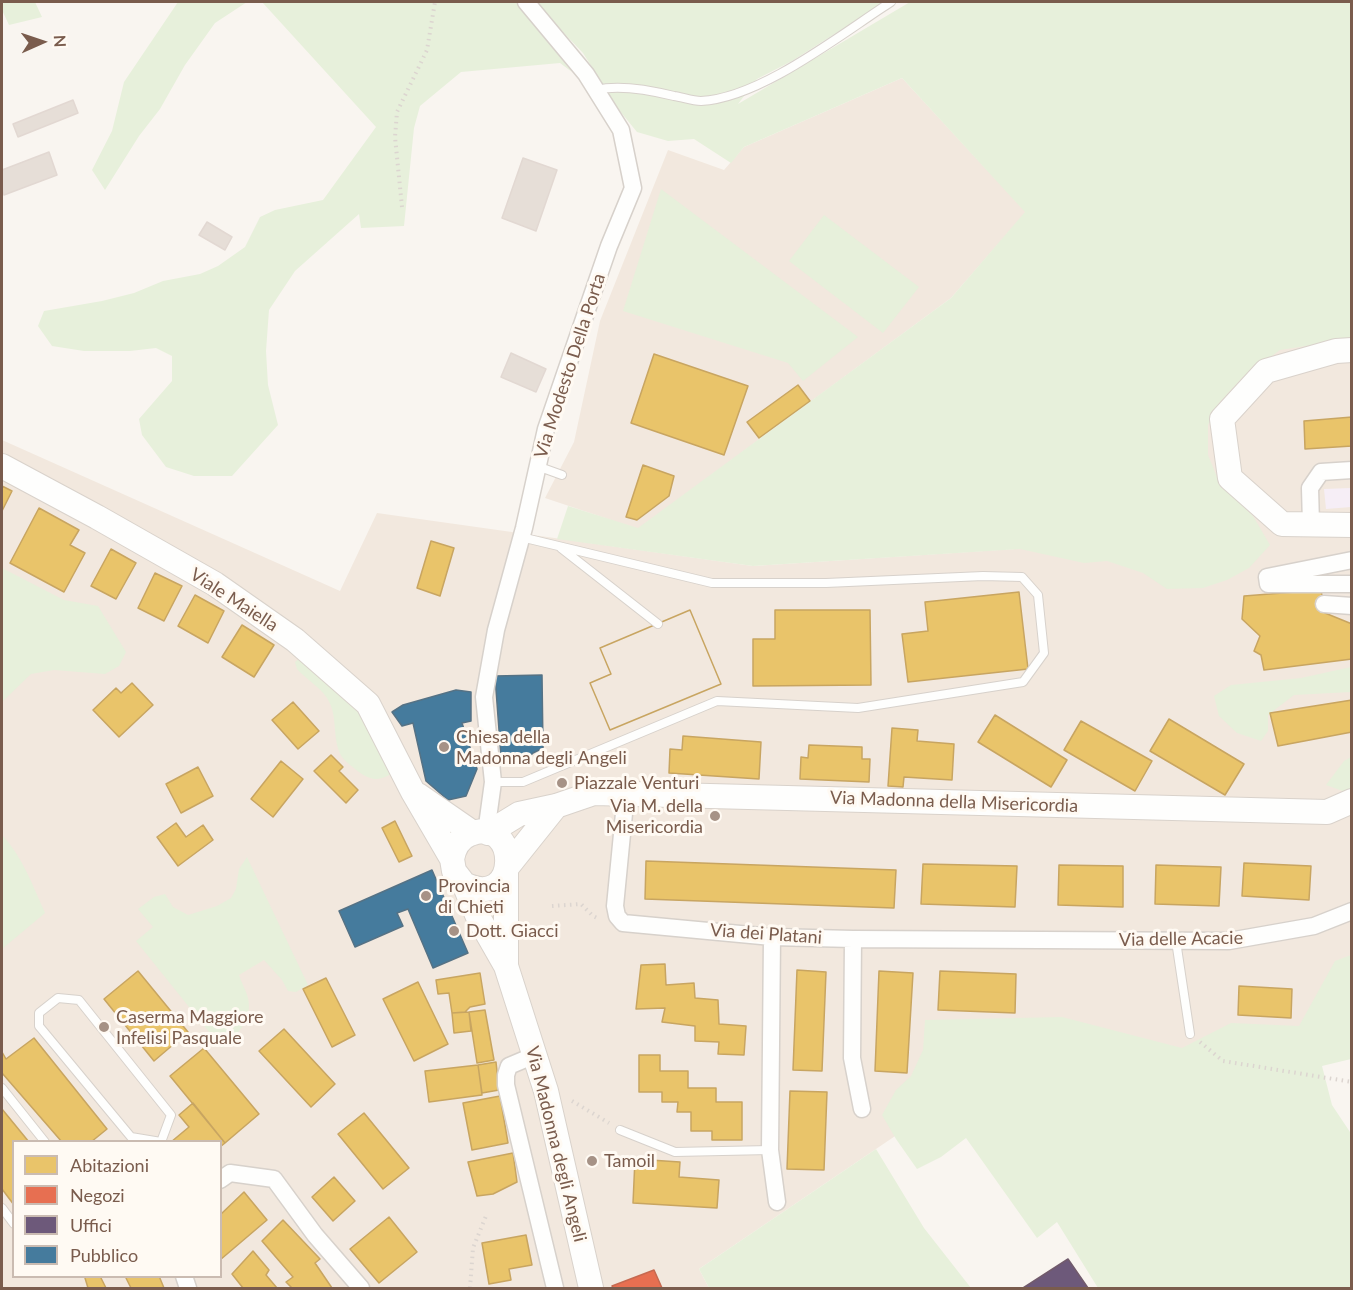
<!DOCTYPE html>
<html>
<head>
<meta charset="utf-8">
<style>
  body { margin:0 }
  #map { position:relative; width:1353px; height:1290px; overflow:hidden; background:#f9f5f0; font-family:Lato,sans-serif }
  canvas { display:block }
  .frame { position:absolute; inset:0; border:3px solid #7a5c4d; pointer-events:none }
  .legend { position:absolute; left:12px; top:1140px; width:210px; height:138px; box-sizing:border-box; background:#fffaf3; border:2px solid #cabbb1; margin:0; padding:8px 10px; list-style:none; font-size:18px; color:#7a5c4d }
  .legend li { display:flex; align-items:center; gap:12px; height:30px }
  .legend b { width:30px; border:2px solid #cabbb1 }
  .north { position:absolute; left:12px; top:12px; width:60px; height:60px; -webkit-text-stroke:4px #fffaf3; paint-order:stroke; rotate:87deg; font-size:16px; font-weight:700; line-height:24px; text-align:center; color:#7a5c4d }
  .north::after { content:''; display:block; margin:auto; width:21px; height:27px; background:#7a5c4d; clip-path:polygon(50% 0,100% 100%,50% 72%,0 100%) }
</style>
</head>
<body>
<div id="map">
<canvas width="1353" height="1290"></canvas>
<div class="frame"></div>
<ul class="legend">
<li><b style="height:16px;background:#e9c46a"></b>Abitazioni</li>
<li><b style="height:16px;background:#e76f51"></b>Negozi</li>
<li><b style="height:16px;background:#6d597a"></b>Uffici</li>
<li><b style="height:16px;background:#457b9d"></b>Pubblico</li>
</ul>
<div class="north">N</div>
</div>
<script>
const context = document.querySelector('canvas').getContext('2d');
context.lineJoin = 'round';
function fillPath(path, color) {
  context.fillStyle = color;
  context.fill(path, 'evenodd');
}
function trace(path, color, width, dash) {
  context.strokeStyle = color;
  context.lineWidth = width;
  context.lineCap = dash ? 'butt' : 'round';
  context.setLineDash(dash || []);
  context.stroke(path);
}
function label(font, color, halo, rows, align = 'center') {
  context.font = font + ' Lato,sans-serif';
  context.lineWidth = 6;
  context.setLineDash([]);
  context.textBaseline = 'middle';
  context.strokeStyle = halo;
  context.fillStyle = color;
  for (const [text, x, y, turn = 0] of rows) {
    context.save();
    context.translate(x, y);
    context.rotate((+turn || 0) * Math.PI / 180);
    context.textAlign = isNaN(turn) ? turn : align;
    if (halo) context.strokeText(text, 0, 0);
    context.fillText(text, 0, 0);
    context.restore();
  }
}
const residential = new Path2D(`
  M902,78L1026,212L951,298L638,529L545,498L574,442L600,321L668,150L724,170L744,147Z
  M1351,316V1019L963,1090L699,1269L709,1288H2V440L340,591L377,513L753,566L1184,538L1145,458L1231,325ZM14,1142H220V1276H14Z`);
const education = new Path2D(`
  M1351,488V507L1326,509L1324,489Z`);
const green = new Path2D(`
  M2,2H35L42,17L9,25L2,10Z
  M178,2H247L215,23L185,65L160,109L139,136L105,190L92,170L112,131L124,82Z
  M262,2H517L572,72L560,63L461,72L420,106L414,128L404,226L361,228L359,214L295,271L269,310L266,351L268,385L278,425L232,476H194L166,467L142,435L139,419L172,381V356L156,348L130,351H84L52,346L38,326L44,311L102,301L134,293L163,281L200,274L218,266L245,247L260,217L275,210L323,200L376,127Z
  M534,2H885L792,61L757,79L738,104L910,2H1351V339L1280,350L1242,378L1219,403L1208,425V455L1219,482L1253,516L1270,545L1249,568L1227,580L1203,588L1167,589L1143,573L1107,561L1084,563L1020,549L753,566L557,539L568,506L638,528L951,298L1025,212L902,78L744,147L731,163L694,139L668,141L637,132L619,110L583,53Z
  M661,189L858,337L803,381L788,363L623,311Z
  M824,215L919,287L883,333L789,261Z
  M2,568L64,600L98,606L126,652L119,666L105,674L54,670L31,674L2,702Z
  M301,657L359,703L397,770C383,780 374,783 359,772C354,768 346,762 342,757C331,739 339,716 327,698C320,687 306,679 297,669L295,662Z
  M1351,667V692L1294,695L1268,715V731L1261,741L1237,733L1219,716L1214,696L1231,685L1301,678Z
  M1351,757V794L1326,785L1344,761Z
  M2,835C22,856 33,886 45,913L2,949Z
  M247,857L308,985L296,992L288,991L282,980L264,960L239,975C241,982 246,990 248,998C253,1020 237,1035 222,1048L136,941L153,927L138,909L154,897L165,894L173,907L188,915L217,906L231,898L236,889L239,869Z
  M1351,955V1059L1322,1066L1332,1105L1350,1132L1351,1138V1288H1098L1057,1222L1037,1238L966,1138L941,1157L917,1169L896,1139L882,1115L896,1090L911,1076L923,1050L925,1020L1062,1017L1182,1048L1231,1023L1299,1026L1335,961Z
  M876,1149L924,1228L971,1288H709L699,1269Z`);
const homes = new Path2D(`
  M654,354L748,386L724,455L631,423Z
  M798,385L810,401L759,438L747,422Z
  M1352,417V446L1305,449L1304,421Z
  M643,465L674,476L669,496L637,520L626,517Z
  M2,486L12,491L2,511Z
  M39,508L79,530L70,545L85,553L64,592L10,563Z
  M431,541L454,548L440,596L417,588Z
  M111,549L136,563L116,599L91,586Z
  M155,573L182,586L164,621L138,608Z
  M1321,590L1325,613L1352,624V659L1264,670L1261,655L1254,651L1260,636L1242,619L1244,596Z
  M1019,592L1028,669L908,682L902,634L928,631L925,602Z
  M195,595L224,611L208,643L178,626Z
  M690,610L721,684L610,730L590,683L611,674L600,648Z
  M690,610L721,684L610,730L590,683L611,674L600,648Z
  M775,610H870L871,685L753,686V639H775Z
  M242,625L274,645L254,677L222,657Z
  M132,683L153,705L119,737L93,710L116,688L121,693Z
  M1352,700V732L1278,746L1270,713Z
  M293,702L319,731L298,749L272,720Z
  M995,715L1067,760L1051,787L978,742Z
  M1169,719L1244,764L1225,795L1150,751Z
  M1081,721L1152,761L1135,791L1064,750Z
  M892,728L918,730L917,741L954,744L952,780L904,777L903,787L888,786Z
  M683,736L761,742L759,779L669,773L670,749L682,750Z
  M809,745L862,747V759H870L869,782L800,779L801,757L808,758Z
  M331,755L343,767L339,771L358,790L346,803L314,771Z
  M281,761L303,779L273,817L251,799Z
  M198,767L213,796L181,813L166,784Z
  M395,821L412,856L399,862L382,828Z
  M176,823L186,837L203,825L213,840L178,866L157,837Z
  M646,861L896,870L894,908L645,899Z
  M1244,863L1311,866L1309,900L1242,896Z
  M923,864L1017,866L1015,907L921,904Z
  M1059,865L1123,866V907L1058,905Z
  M1156,865L1221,867L1219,906L1155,904Z
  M665,964L666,985L694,983L695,998L718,1000L719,1024L746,1026L744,1055L718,1054L719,1042L695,1041V1026L662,1022L665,1008L636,1009L641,965Z
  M797,970L826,972L822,1071L793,1070Z
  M138,971L188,1032L154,1061L104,999Z
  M879,971L913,973L907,1073L875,1071Z
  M940,971L1016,974L1015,1013L938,1010Z
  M480,973L485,1004L470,1007L465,1012L452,1013L449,993L438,994L436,980Z
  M326,978L355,1035L332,1047L303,989Z
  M418,982L448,1044L414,1061L383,999Z
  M1239,986L1292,989L1291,1018L1238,1015Z
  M485,1010L494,1060L477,1063L469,1012Z
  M469,1012L471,1031L454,1033L452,1013Z
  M284,1029L335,1084L311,1107L259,1051Z
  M34,1038L107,1129L91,1142H62L2,1073V1052L6,1059Z
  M204,1048L259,1114L225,1143L170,1076Z
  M639,1055H660V1071H688V1088H716V1102H742V1140H712V1131H691V1112H677L678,1102H662V1092H639Z
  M496,1062L499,1090L482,1093L478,1065Z
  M478,1065L482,1095L429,1102L425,1071Z
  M790,1091L827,1092L824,1170L787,1169Z
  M500,1096L508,1143L472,1150L463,1103Z
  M193,1103L225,1143L220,1147V1142H171L189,1127L179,1115Z
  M2,1109L29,1142H14V1205L2,1189Z
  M364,1113L409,1168L383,1189L338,1134Z
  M513,1153L517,1182L493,1194L477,1196L468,1162Z
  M635,1159L680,1162L679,1177L719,1180L717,1208L633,1203Z
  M334,1177L355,1201L333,1221L312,1197Z
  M244,1192L267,1220L220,1260V1215Z
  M389,1217L417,1252L379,1283L350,1249Z
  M283,1220L320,1259L315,1263L332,1288H292L286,1282L293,1277L262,1241Z
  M526,1235L532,1265L509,1269L511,1280L489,1284L482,1243Z
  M253,1251L269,1270L266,1275L277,1288H243L232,1274Z
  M86,1276H100L106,1288H88L85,1278Z
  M125,1276H159L164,1288H131Z`);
const shops = new Path2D(`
  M654,1270L662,1288H613L612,1286Z`);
const offices = new Path2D(`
  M1068,1259L1088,1288H1023Z`);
const public = new Path2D(`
  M542,675L543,748L533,753L521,765L501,757L495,676Z
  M456,690L471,692V721L462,723L477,769L466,796L448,800L426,781L413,723L402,726L392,712L403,705Z
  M432,870L468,953L433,968L408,909L397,913L403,926L355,947L339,911Z`);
const building = new Path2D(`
  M73,100L78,113L18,137L13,124Z
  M49,152L57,175L4,195L2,189V170Z
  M523,158L557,170L536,231L502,218Z
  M207,222L232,237L225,250L199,235Z
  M511,353L546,369L536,392L501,377Z`);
const path = new Path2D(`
  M402,207L395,137L397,112L427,50L435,2
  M552,906L581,904L593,916L599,919
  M1200,1042L1223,1061L1352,1082
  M572,1101L609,1123
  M470,1288L473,1248L486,1216`);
const service = new Path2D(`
  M596,90C620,84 650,90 674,96C682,97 692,101 701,101C761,98 841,34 891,2
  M537,466L562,475
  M561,548L658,624
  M493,782H523L717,701L858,708L1023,682L1044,653L1038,595L1022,577L983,576L826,583H712L521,537
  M1176,941L1190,1034
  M58,998L79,1000L171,1115L161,1142L131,1137L39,1026V1013Z
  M2,1088L45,1142
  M620,1130L675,1152L770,1150
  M2,1208L14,1224`);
const minor = new Path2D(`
  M1311,524L1310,488L1321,472L1352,470
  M1352,560L1267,577L1268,584H1352
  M1324,604L1352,606
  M626,793L615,906L617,916L623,923L772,937L853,939L1229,941L1314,926L1352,911
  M486,833L493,782L484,697L496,630L524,528L546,429L609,246L633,188L621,130L586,74L526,2
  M772,937L770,1150L777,1202
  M853,939L852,1058L862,1109
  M535,1055L509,1066L506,1075V1085L555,1288
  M220,1180L230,1173L274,1179L315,1235L361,1288
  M184,1276L188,1288`);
const secondary = new Path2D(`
  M1352,350L1336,351L1266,371L1222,419L1230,478L1282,524L1352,525
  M2,466L97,517L215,584L295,640L368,704L413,792L452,859L454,871L464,884L478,917L506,966L546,1091L591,1288
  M418,795L473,833
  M488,833L519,814L556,806L594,793L1327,812L1352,801
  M452,859C454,848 459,838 470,834C520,814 521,912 464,884
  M508,866L556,806
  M506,872V964`);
const markers = [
  [444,747,6,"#a69286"],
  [562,783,6,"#a69286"],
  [715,816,6,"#a69286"],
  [426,896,6,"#a69286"],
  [454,931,6,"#a69286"],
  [104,1027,6,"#a69286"],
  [592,1161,6,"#a69286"]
];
const streetNames = [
  ["Via Modesto Della Porta",570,366,-72],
  ["Viale Maiella",234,600,33],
  ["Via Madonna della Misericordia",954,802,2],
  ["Via dei Platani",766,934,4],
  ["Via delle Acacie",1181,939,-1],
  ["Via Madonna degli Angeli",556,1144,76]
];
const poiNames = [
  ["Chiesa della",456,737],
  ["Madonna degli Angeli",456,758],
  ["Piazzale Venturi",574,783],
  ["Via M. della",703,806,"right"],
  ["Misericordia",703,827,"right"],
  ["Provincia",438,886],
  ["di Chieti",438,907],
  ["Dott. Giacci",466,931],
  ["Caserma Maggiore",116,1017],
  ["Infelisi Pasquale",116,1038],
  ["Tamoil",604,1161]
];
fillPath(residential, '#f2e8de');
fillPath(education, '#f6eef6');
fillPath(green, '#e7f0db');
fillPath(homes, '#e9c46a');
trace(homes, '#c8a561', 1.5);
fillPath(shops, '#e76f51');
trace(shops, '#c66950', 1.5);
fillPath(offices, '#6d597a');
trace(offices, '#715a6c', 1.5);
fillPath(public, '#457b9d');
trace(public, '#557285', 1.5);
fillPath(building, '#e6ded7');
trace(building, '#e2d8d2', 1.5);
trace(service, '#d7d1cb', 10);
trace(minor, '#d7d1cb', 19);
trace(secondary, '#d9d2cb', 26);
trace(path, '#dcd5d0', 4, [1.5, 4.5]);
trace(service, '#fefefd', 8);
trace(minor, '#fefefd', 16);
trace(secondary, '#fefefd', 24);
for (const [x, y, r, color] of markers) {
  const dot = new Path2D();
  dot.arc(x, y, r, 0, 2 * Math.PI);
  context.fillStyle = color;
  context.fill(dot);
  trace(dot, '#fffaf3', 2);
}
label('18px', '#7a5c4d', '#fffaf3', streetNames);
label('18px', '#7a5c4d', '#fffaf3', poiNames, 'left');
</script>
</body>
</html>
